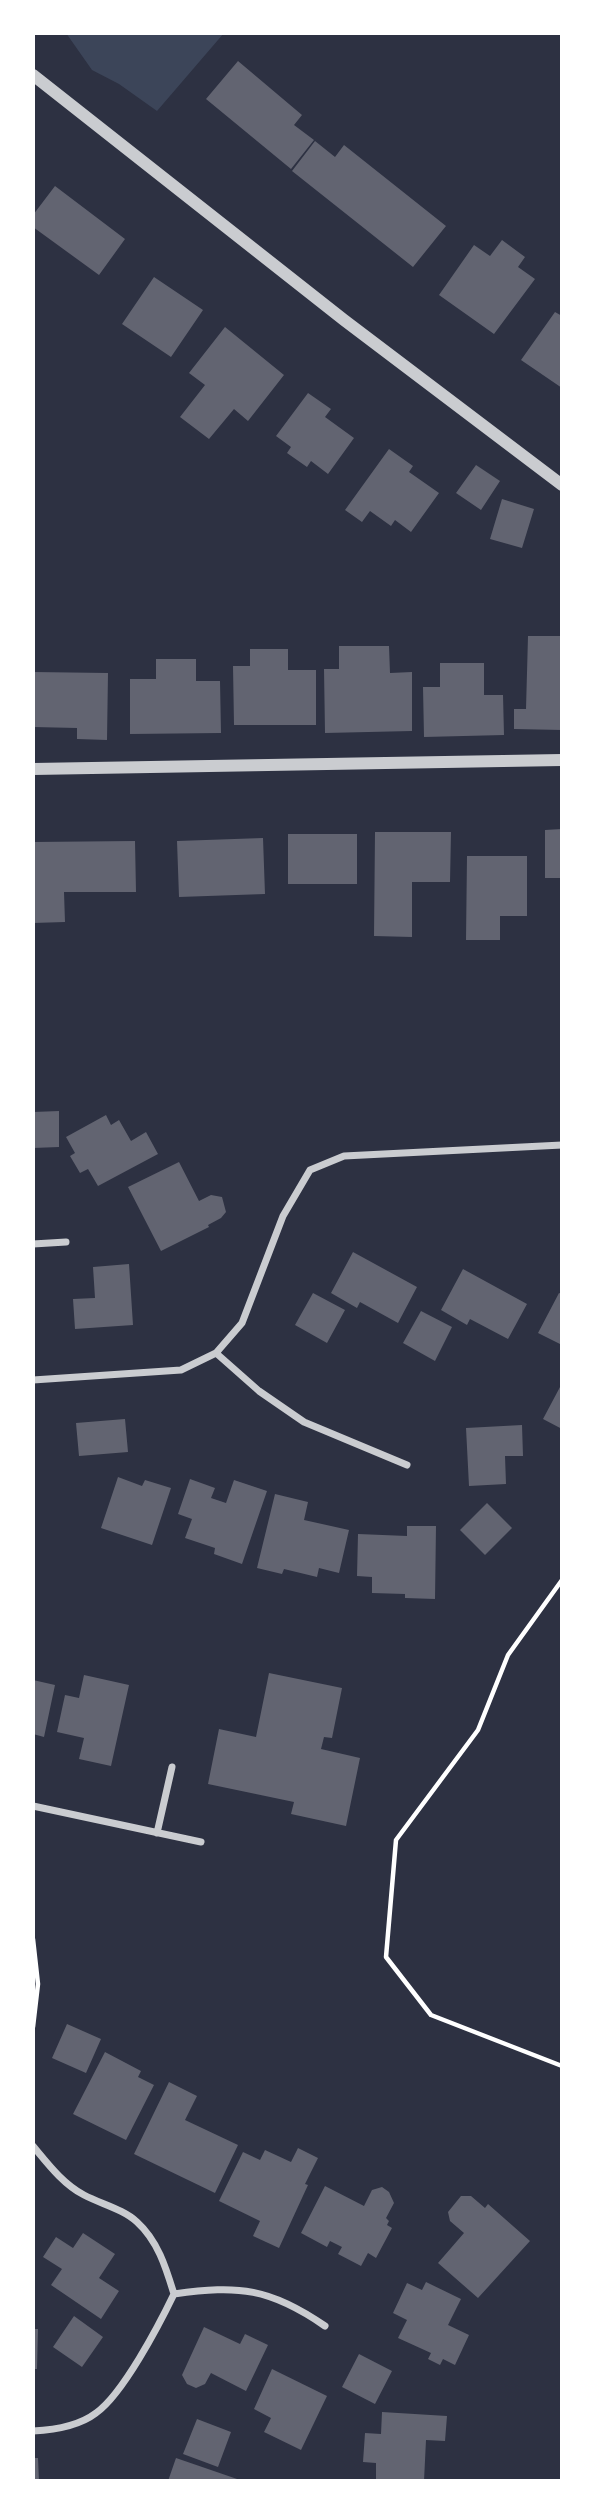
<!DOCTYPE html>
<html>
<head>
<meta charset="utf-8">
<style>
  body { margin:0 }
  #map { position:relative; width:595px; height:2514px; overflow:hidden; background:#2d3142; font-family:"Crimson Pro",serif }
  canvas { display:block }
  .frame { position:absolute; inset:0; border:35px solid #fff; pointer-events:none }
</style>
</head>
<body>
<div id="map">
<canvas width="595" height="2514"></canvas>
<div class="frame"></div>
</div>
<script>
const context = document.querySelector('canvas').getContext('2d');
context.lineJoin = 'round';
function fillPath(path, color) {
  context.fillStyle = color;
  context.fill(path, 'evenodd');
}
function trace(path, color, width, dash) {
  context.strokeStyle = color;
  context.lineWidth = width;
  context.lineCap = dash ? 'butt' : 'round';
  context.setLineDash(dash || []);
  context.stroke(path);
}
const green = new Path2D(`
  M66,33H224L157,111L119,84L92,70Z`);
const building = new Path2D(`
  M238,61L302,115L294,125L314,140L291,169L206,99Z
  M315,141L335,157L344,145L446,226L413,267L292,171Z
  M55,186L125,239L99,275L33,227V215Z
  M502,240L525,257L518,267L535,279L494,334L439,295L474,245L490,256Z
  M154,277L203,310L171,357L122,324Z
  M555,312L562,316V388L521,360Z
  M225,327L284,375L248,421L234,409L209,439L180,417L205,385L189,373Z
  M308,393L331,409L325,417L354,438L328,474L311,461L307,467L287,453L291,447L276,436Z
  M389,449L413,466L409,472L439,493L411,532L395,520L391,526L370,511L362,522L345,510Z
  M476,465L500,481L481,510L456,493Z
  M502,499L534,509L522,548L490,539Z
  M528,636H562V730L514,729V709H526Z
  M339,646H389L390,673L412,672V731L325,733L324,669H339Z
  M250,649H288V670H316V725H234L233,666H250Z
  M156,659H196V681H220L221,733L130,734V679H156Z
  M440,663H484V695H503L504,735L424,737L423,687H440Z
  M33,672L108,673L107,740L77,739V728L33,727Z
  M562,829V878H545V830Z
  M375,832H451L450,882H412V937L374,936Z
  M288,834H357V884H288Z
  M263,838L265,894L179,897L177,841Z
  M135,841L136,892H64L65,922L33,923V842Z
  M467,856H527V916H500V940H466Z
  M59,1111V1147L33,1148V1112Z
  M106,1115L111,1125L119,1120L131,1141L146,1132L158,1154L98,1186L88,1169L80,1173L70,1156L75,1153L66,1137Z
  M179,1162L199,1201L211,1195L222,1197L226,1212L221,1218L208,1225L209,1227L161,1251L128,1187Z
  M353,1252L417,1287L398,1323L360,1302L357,1308L331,1293Z
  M129,1264L133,1325L75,1329L73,1299L95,1298L93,1267Z
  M463,1269L527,1304L508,1339L470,1319L467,1325L441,1310Z
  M313,1293L345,1310L327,1343L295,1325Z
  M559,1293L562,1294V1345L538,1333Z
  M421,1311L452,1327L435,1361L403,1343Z
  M560,1387L562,1389V1429L543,1419Z
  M125,1419L128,1452L79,1456L76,1423Z
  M522,1425L523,1456H505L506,1484L469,1486L466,1428Z
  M118,1477L142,1486L145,1480L171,1488L152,1545L101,1528Z
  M190,1479L215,1488L211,1498L226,1503L234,1480L267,1491L242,1564L214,1554L215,1548L185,1538L192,1519L178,1514Z
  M275,1494L308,1502L304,1520L349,1530L339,1573L319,1568L317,1577L284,1569L282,1574L257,1568Z
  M487,1503L512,1528L485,1555L460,1530Z
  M407,1526H436L435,1599L405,1598V1594L372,1593V1577L357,1576L358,1534L407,1536Z
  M269,1673L342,1688L332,1738L324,1737L321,1749L360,1758L346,1826L291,1814L294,1802L208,1784L219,1729L256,1737Z
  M84,1675L129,1685L111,1766L79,1759L84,1738L57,1732L65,1695L79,1698Z
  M33,1680L55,1685L44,1737L33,1734Z
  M67,2024L101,2039L86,2073L52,2058Z
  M105,2052L141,2071L138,2077L154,2085L126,2140L73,2114Z
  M169,2082L197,2096L185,2120L238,2145L215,2193L134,2154Z
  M298,2148L318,2158L305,2184L308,2185L279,2248L253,2236L260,2221L219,2201L243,2152L260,2160L265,2150L291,2162Z
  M325,2186L364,2206L372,2190L382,2187L389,2192L394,2203L386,2218L389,2221L387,2225L392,2228L376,2258L368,2253L361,2266L338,2254L342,2247L330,2241L327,2247L301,2233Z
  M461,2196H471L485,2208L488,2204L530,2241L478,2298L438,2263L464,2233L450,2221L448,2212Z
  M83,2233L115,2254L99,2278L119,2291L101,2319L51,2285L62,2269L43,2257L56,2237L73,2248Z
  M426,2282L461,2299L448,2325L469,2335L455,2365L443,2359L440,2365L428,2359L431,2353L398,2338L407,2320L393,2313L407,2283L422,2290Z
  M74,2316L103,2337L82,2367L53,2347Z
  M204,2327L240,2344L245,2334L268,2345L246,2391L211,2373L205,2384L196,2388L187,2384L182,2375Z
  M33,2329H38L37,2369H33Z
  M359,2354L392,2371L375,2404L342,2387Z
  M272,2369L327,2396L301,2450L264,2432L271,2418L254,2409Z
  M382,2412L447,2416L445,2441L426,2440L424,2481H376V2463L363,2462L365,2433L381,2434Z
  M197,2419L231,2432L218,2467L183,2454Z
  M33,2458H38L39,2481H33Z
  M176,2458L240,2480V2481H168Z`);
const path = new Path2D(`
  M562,1580L508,1655L478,1730L396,1840L386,1957L431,2015L562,2066
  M33,1939L38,1984L33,2027`);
const minor = new Path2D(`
  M33,1244L66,1242
  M216,1353L259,1391L304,1422L407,1465
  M33,1380L181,1370L216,1353L242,1323L283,1216L310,1170L344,1156L562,1145
  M33,1806L201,1842
  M157,1833L172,1767
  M33,2146C48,2164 63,2184 84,2195C101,2204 123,2209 137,2222C158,2241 166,2268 174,2294C239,2285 270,2288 325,2326
  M33,2431C53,2430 79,2426 96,2413C123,2394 159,2325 174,2294`);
const tertiary = new Path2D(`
  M33,75L344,320L562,485
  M33,769L562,760`);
fillPath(green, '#3c4559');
fillPath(building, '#626471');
trace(path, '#fff', 4.5);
trace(minor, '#caccd0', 7);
trace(tertiary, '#caccd0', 12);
</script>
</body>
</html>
